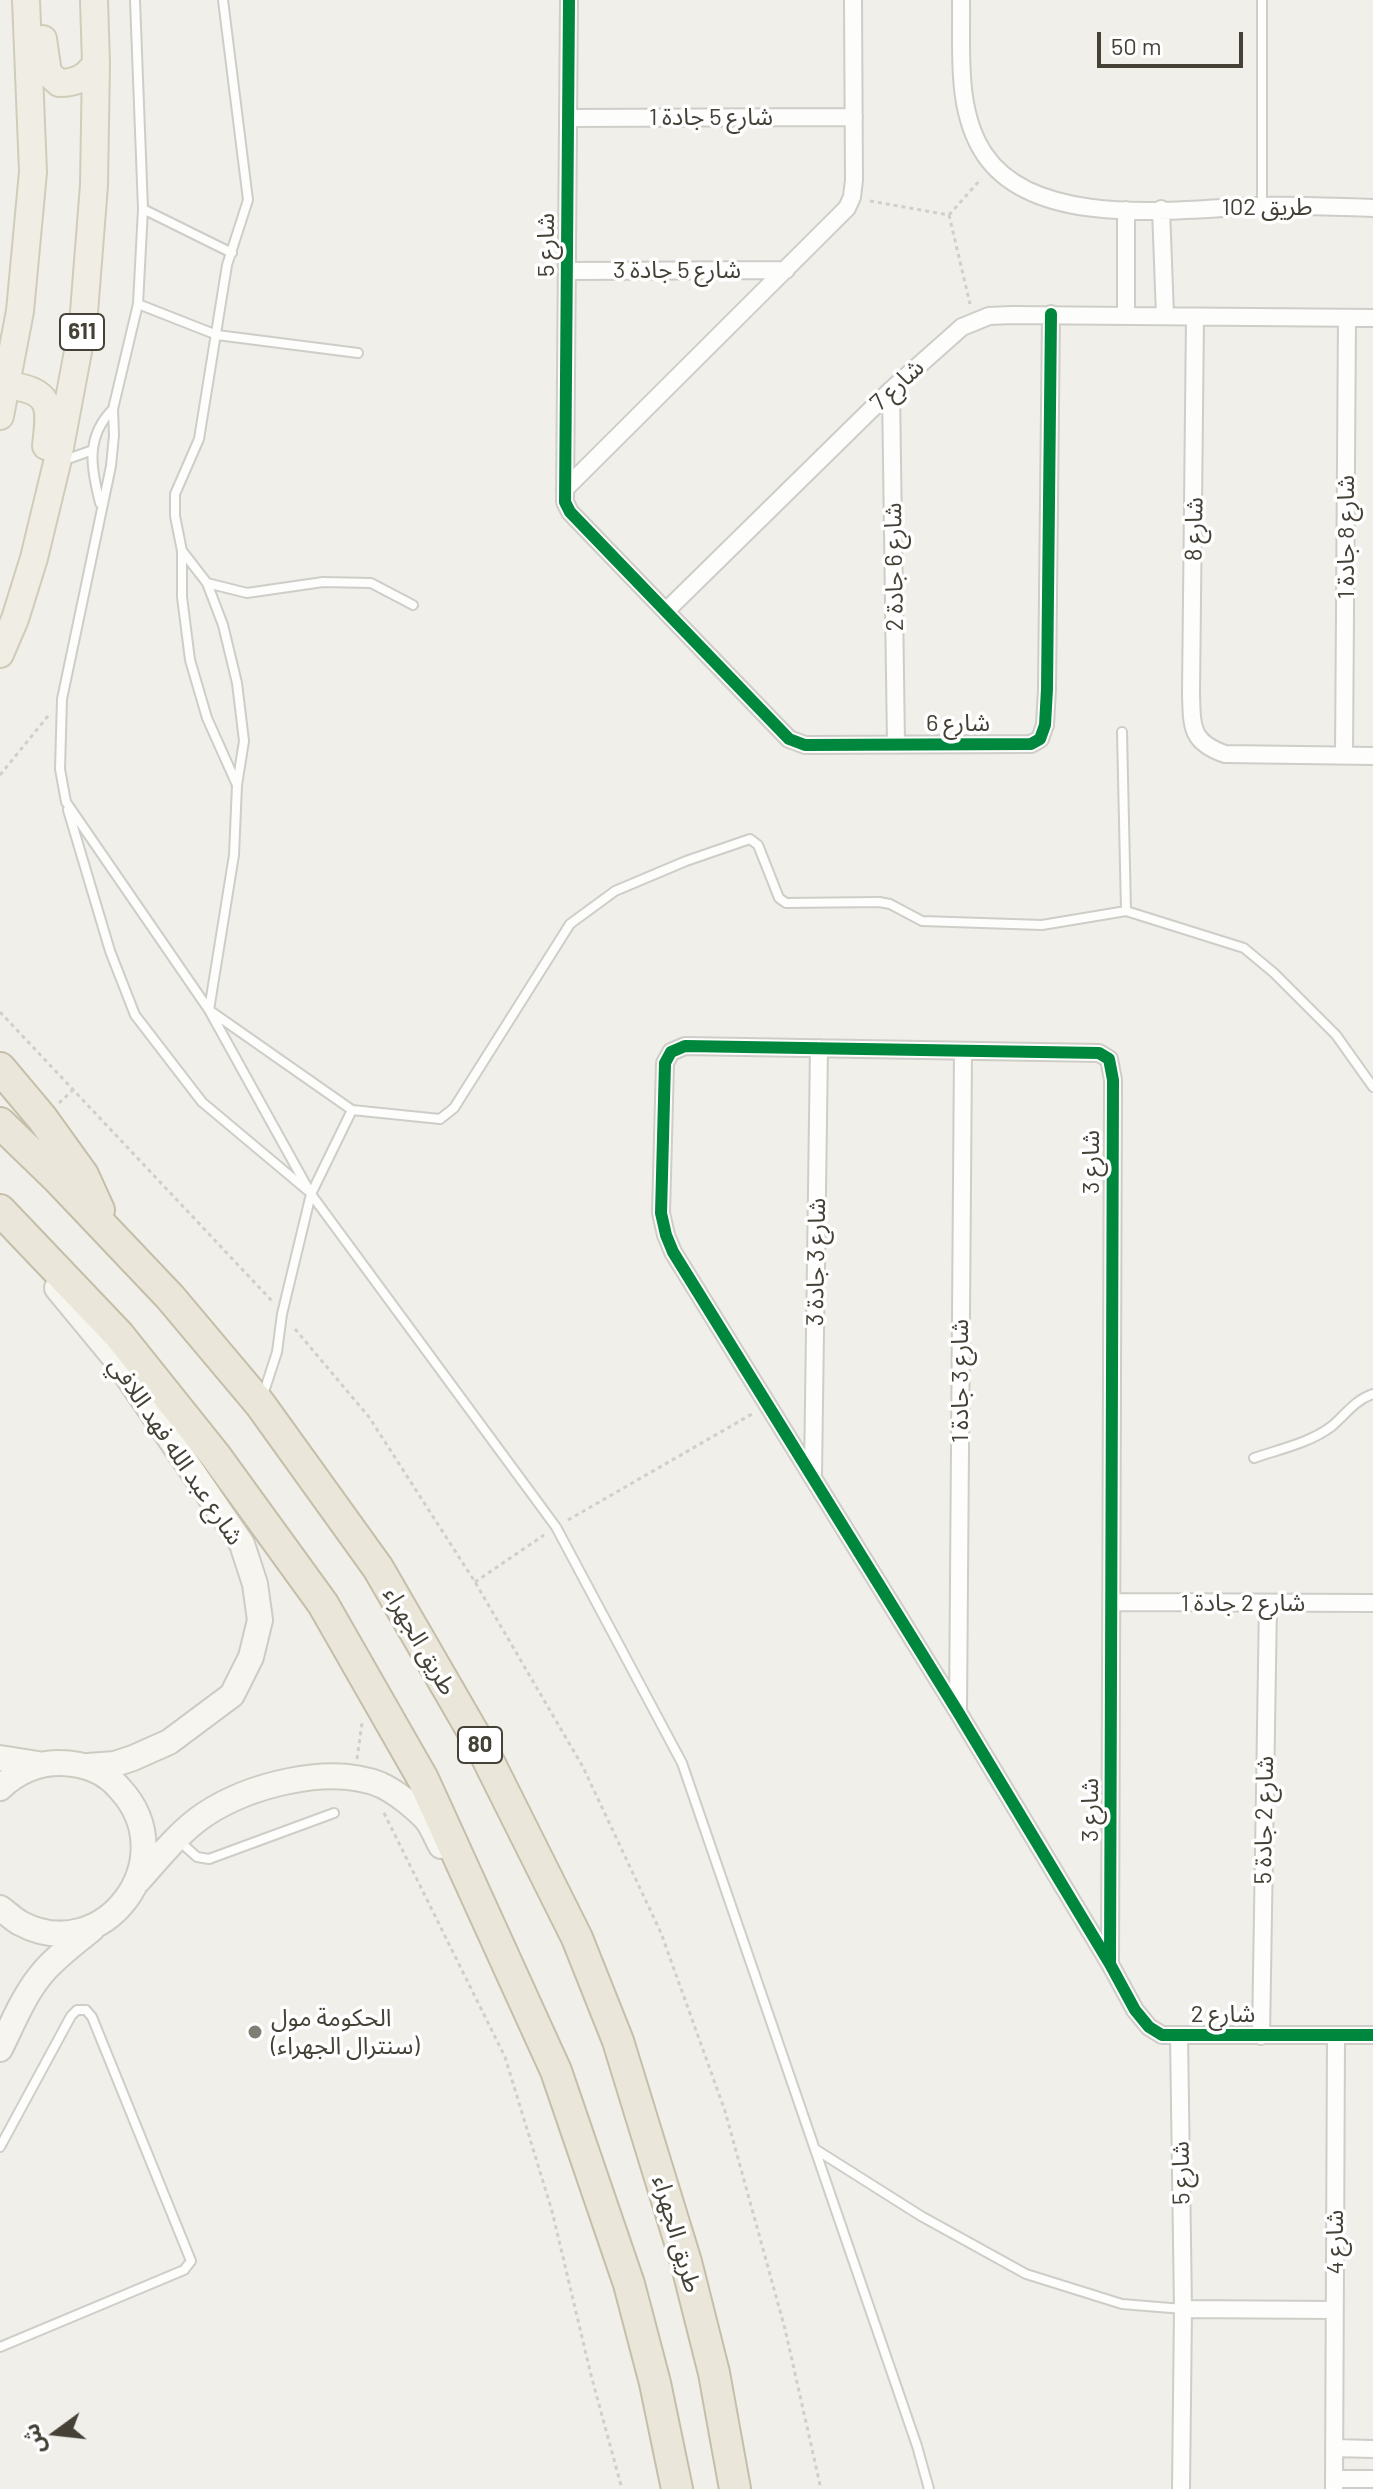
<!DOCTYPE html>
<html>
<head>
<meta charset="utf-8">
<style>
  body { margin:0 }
  #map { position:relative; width:1373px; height:2489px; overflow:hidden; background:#f0efea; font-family:Barlow,"Noto Sans Arabic",sans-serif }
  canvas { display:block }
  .north { position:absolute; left:16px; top:2393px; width:80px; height:80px; -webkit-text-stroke:6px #fff; paint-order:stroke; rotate:255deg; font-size:22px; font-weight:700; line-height:32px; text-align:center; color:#454137 }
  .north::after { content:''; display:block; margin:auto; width:28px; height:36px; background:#454137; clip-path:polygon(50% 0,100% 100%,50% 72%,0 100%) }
  .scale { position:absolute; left:1097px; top:32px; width:146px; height:36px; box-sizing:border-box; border:4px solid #454137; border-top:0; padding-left:10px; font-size:24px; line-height:28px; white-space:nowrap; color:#454137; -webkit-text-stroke:6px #fff; paint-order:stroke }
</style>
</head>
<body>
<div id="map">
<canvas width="1373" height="2489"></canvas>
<div class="north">ش</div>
<div class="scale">50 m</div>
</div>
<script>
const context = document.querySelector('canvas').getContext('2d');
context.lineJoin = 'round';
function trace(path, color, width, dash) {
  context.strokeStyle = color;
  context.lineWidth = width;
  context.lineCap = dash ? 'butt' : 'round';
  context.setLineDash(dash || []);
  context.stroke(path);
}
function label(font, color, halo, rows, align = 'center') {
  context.font = font + ' Barlow,"Noto Sans Arabic",sans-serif';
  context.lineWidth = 7;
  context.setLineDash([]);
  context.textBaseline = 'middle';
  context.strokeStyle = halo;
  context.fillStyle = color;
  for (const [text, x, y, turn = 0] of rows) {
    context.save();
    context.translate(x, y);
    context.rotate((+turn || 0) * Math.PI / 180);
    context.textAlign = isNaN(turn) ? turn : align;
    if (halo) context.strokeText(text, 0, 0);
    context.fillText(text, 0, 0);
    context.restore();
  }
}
const path = new Path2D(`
  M870,201L949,215
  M949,215L970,304
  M949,215L981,179
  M0,775L48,716
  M0,1012L272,1301
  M59,1103L74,1089
  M295,1329L369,1417L475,1582L583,1767L661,1933L725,2111L785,2329L821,2489
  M568,1520L752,1414
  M475,1582L544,1535
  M357,1759L362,1723
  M384,1813L505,2057L552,2211L591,2375L622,2489`);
const lane = new Path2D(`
  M135,0L143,209L138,304L113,409L114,435L111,466L62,699L60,769L66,802L209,1010L311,1194L556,1527L682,1763L917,2446L929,2489
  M223,0L248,200L227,265L199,439L175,494V516L182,551V597L190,660L207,718L237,785L234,855L209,1010L352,1110L440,1119L454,1108L570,924L615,891L686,861L750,839L758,845L779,898L786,903L879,902L890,904L922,921L1042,925L1126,911L1244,948L1274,973L1336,1035L1373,1087
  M1262,0V205
  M143,209L232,253
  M138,304L217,335L358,353
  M62,461L93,450
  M100,503C91,468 85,437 113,409
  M183,552L207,583L223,625L237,683L244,741L237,785
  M207,583L247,593L323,582L371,583L413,605
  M1122,732L1126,911
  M68,810L110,951L135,1015L202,1102L307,1190
  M263,1395L277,1352L282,1314L311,1194L352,1110
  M1254,1458C1280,1449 1310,1443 1332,1426C1346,1414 1355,1400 1373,1394
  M178,1840L197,1857L209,1859L334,1813
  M0,2147L71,2016L77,2010H86L92,2017L191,2261L184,2270L0,2347
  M815,2149L921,2216L1026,2274L1122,2304L1183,2309`);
const street = new Path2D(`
  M569,0L565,502L570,512L789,739L805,745L1031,744L1040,739L1045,725L1047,689L1051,314
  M961,0C962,50 955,111 985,155C1036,230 1179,209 1257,206C1295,205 1334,207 1373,208
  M568,118L854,117
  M1161,209L1165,316
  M1126,210V315
  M568,271L786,270
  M1195,317L1191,693C1192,726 1190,742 1225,754L1373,756
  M891,390L896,745
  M565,489L847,208L852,197L854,180L853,0
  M666,611L891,390L962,327L989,316L1012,315L1373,318
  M1344,755L1347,318
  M813,1474L819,1048
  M1113,1602L1373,1603
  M958,1712L963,1051
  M1110,1964L1113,1080L1109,1059L1099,1053L685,1046L671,1052L665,1063L661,1213L666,1235L673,1252L958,1712L1110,1964L1135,2010L1149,2027L1162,2035H1373
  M1179,2036L1183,2309L1181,2489
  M1261,2036L1268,1604
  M1183,2309L1334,2310
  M1334,2448L1373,2449
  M1334,2479H1373
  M1334,2489L1336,2035`);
const secondary = new Path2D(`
  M57,1288L114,1357L242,1544L255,1584L260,1620L251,1657L232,1695L169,1742L133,1758L115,1764L88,1766
  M0,1758L38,1764
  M0,1788C22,1767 49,1759 79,1765C95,1768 110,1777 120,1789C185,1859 104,1968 20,1923C13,1919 6,1912 0,1908
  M138,1881C158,1859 179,1832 204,1815C249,1785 329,1764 381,1785C396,1792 415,1807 426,1819C432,1826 436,1837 441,1846
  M0,2049C12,2025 23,1997 40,1976C54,1958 74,1944 92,1929`);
const primary = new Path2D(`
  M43,39L48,73L59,83C77,83 87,77 96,63
  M7,385C52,391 51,405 46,446
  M0,416L20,311L33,172L26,0
  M0,654L15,619L34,558L57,463L83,325L94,185L96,63L94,0`);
const highway = new Path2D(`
  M0,1068L42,1118L83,1175L99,1210
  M0,1123L57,1178L170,1297L260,1404L378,1568L481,1746L577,1938L618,2041L686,2262L714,2373L735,2489
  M0,1210L119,1335L215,1455L323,1604L423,1779L556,2071L629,2284L655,2383L677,2489`);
const cycleway = new Path2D(`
  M569,0L565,502L570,512L789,739L805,745L1031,744L1040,739L1045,725L1047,689L1051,314
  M1110,1964L1113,1080L1109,1059L1099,1053L685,1046L671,1052L665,1063L661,1213L666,1235L673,1252L958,1712L1110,1964L1135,2010L1149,2027L1162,2035H1373`);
const markers = [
  [255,2032,8,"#817e76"]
];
const shields = [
  [82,332,44],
  [480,1745,44]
];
const shieldNames = [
  ["611",82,332],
  ["80",480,1745]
];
const streetNames = [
  ["شارع 5 جادة 1",711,117],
  ["طريق 102",1267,207],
  ["شارع 5",546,245,-90],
  ["شارع 5 جادة 3",677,270],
  ["شارع 7",897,385,-43],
  ["شارع 8",1194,529,-89],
  ["شارع 8 جادة 1",1346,537,-90],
  ["شارع 6 جادة 2",894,567,-91],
  ["شارع 6",958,723],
  ["شارع 3",1091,1162,-90],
  ["شارع 3 جادة 3",816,1262,-89],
  ["شارع 3 جادة 1",960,1381,-90],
  ["شارع عبد الله فهد اللافي",176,1451,56],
  ["شارع 2 جادة 1",1243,1603],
  ["طريق الجهراء",420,1641,60],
  ["شارع 3",1090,1810,-90],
  ["شارع 2 جادة 5",1264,1820,-89],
  ["شارع 2",1223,2014],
  ["شارع 5",1181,2173,-91],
  ["طريق الجهراء",677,2234,74],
  ["شارع 4",1335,2242,-90]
];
const poiNames = [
  ["الحكومة مول",271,2018],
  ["(سنترال الجهراء)",271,2046]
];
trace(lane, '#cecdc8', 12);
trace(street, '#cecdc8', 20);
trace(secondary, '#ceccc2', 28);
trace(primary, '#d1ccb9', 30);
trace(highway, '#c5bea8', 34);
trace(path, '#d1cfcb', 3, [4, 4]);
trace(lane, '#fdfdfc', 8);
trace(street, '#fdfdfc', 16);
trace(secondary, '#f6f5ef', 24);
trace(primary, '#f0eee4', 26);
trace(highway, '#eae6da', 30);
trace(cycleway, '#00873e', 12);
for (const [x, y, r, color] of markers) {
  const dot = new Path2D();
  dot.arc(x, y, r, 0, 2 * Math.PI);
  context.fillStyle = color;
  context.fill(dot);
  trace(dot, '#fff', 3);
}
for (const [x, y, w] of shields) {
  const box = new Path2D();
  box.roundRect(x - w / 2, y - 18, w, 36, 6);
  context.fillStyle = '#fff';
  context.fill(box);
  trace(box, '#454137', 2);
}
label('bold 22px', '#454137', null, shieldNames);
label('24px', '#454137', '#fff', streetNames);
label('24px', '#454137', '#fff', poiNames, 'left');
</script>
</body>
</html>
